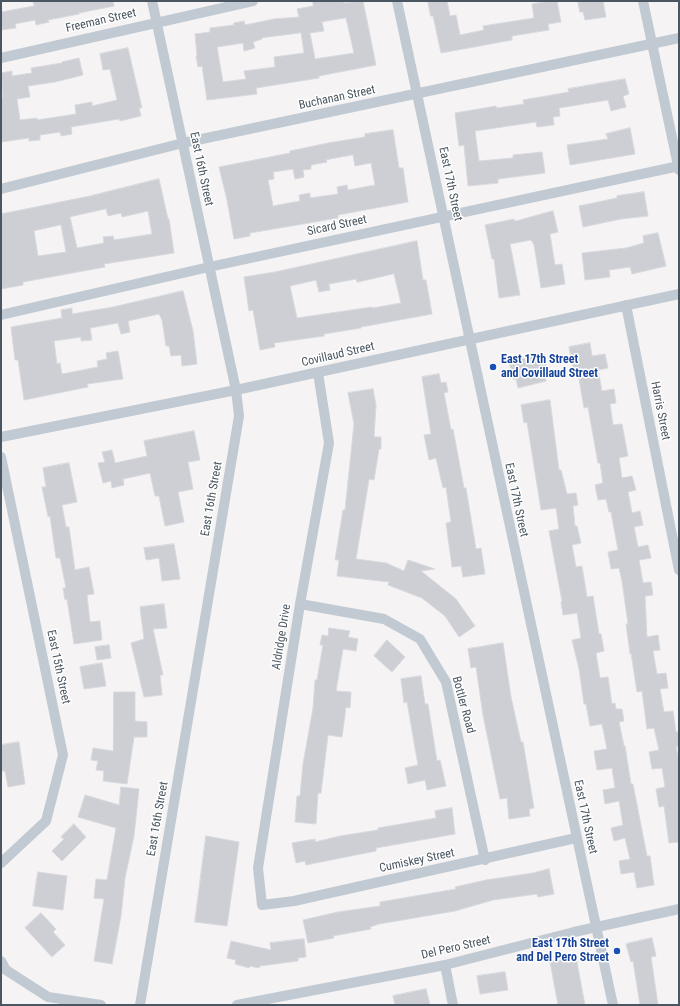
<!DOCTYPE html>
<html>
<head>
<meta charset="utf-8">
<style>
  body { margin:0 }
  #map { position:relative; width:680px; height:1006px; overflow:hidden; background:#f5f3f3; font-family:"Roboto Condensed",sans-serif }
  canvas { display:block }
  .frame { position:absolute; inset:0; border:2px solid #4a5661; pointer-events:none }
</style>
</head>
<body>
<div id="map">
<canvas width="680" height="1006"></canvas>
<div class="frame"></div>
</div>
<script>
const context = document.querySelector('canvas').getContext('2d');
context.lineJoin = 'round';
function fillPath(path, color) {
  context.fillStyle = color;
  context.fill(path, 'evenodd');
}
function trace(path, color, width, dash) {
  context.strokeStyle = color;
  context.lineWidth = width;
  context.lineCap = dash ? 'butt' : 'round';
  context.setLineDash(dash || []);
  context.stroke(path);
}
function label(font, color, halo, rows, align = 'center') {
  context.font = font + ' "Roboto Condensed",sans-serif';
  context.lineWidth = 3;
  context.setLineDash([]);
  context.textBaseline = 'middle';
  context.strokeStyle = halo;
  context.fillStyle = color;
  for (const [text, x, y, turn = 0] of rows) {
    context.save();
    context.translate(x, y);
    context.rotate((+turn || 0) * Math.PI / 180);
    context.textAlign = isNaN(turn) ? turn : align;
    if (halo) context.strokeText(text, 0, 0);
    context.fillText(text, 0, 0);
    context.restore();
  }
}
const building = new Path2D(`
  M33,1H113L114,6L79,13V14L48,20L49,22L36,25L35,20L15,24L16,28L1,30V12L34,6Z
  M313,1H344V3L363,1L376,65L319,76V78L256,88L257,94L207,100L202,66L198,67L196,56L197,55L195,34L210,32V28L234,25V23L244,21L245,25L274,19L299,17L297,9L313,6ZM346,18L354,53L315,59L310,33L324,31L322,22ZM301,33L304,53L274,57L275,67L244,71L246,79L223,82L217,47L243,43L244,51L255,48L253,42L262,39V38Z
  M428,1H447L450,16L456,15L460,35L484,30L483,26L534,18L532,4L550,1H557L561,22L548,24L549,30L512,36V40L441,53L433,16H431Z
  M578,1H603L606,17L585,20L583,12H580Z
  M128,48L142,108H139L141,116L120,121L119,119L71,127L72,134L61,136L60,132L40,135V140L29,141V138L1,142V97H3L1,73L12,71V76L32,73L31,68L62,63V62L79,58L83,75L55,82L28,86L30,97L17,99L20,120L37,118V120L76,114L75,105L92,102V106L117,100L110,69L103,70L100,54Z
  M625,79L629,94L623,96L626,107L611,111L608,100L559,108L560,116L553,117L554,125L537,127L536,122L475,131L479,161L513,158V155L542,152L545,173L498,179V183L468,186L464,145L459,146L455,113L496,106L497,108L524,104L523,100L569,92L568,89Z
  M630,128L635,154L570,165L567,145L608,139L606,134Z
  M393,130L399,168H403L408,202L338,215V218L250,233V236L234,239L227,200L219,167L290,153V151L328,143L365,137V134ZM353,155L355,166L371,163L375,185L348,190L347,185L337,187L338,194L310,198V193L299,195L300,201L273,206L268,180L274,179L273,172L293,169L295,179L304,177L303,170L311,169V165L327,162L326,160Z
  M159,179L168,219H169L174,253L104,264L105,267L23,282V285L1,289V214L90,196ZM106,209L108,216L121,213L122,217L148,211L152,234L114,240L113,236L103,237L104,243L77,248L70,217ZM61,225L66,252L38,256L34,231Z
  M644,192L648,216L621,219L583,227L579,206L617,198V196Z
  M553,211L558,232L550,234L555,265L562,264L565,284L541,288L534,245L531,240L510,244L520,295L499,298L494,259H492L485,225L514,219L515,221Z
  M658,233L666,266L632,274L630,267L609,270L610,277L585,280L582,253L626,248L644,243L643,236Z
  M417,241L423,280H426L432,314L361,327V328L324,334V336L274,343L275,347L260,350L253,310L249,311L244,277L275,272ZM394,274L401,303L373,308L372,307L297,318L290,286L316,280L319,292L330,290L329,284L356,279L357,282Z
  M183,291L193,331L197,364L182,366L181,355L171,356L169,346H166L162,320L159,314L128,321L130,332L121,334L118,323L90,328L92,340L81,341V337L54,341L57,364L60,363L62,374L98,367L97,361L107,359L106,353L118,351L123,379L87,384L88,387L24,400L18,360H15L11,327L62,318L61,310L72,308V314L113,307Z
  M590,343L592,356L605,354L608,368L598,370L602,391L614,389L616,403L610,404L613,425L622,424L628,456L619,458L622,478L632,476L636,490L628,492L632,513L640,511L643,525L634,527L638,547L648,545L651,558L639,560L643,583L651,582L653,595L645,596L647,637L658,635L660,650L653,651L657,674L666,673L668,688L660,689L664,712L673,711L676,732H679V746L676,747L679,760V842L669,843L664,806L659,807L656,789L665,787L662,768L652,769L649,752L659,750L654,728L647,729L642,691L637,692L631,653L630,654L626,624H628L622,581L619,568L611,569L608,552L618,550L611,512H609L606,499L598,500L595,485L603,483L600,463H598L588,407L584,408L578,373L574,374L569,347Z
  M544,354L548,372L545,373L546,381L518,388L516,379H513L509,362Z
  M439,374L441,383L446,382L448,392L444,393L451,430L453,429L464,488H466L476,549L481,548L485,574L463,577L461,566L452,567L446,523L451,522L446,487L443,488L436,458L429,460L424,435L431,434L422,377Z
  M373,389L376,405L374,437H381V449H379L374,480L369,479L356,559L386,563L404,571L408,560L435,569L421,571L456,599L475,626L459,637L445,616L422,598L388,585L389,582L337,576L339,560H335L343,510H345L354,424L348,393Z
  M550,400L559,470H561L567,494L576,493L578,505L573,506L575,526H577L581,543L572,545L576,567L582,566L587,597L593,596L599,634H601L604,651L596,653L600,678L608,677L612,704L615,703L616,709H622L624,721L619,722L624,746H625L631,784H633L647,856H650L654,885L637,888L634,872L621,874L619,861L630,859L625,838L614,841L611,828L623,825L619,801L605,804L603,790L615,788L612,768L597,770L594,751L607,749L602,724L590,726L586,704H584L579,669L572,640L581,638L577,613L563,615L561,602L562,601L549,531L559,529L556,508L541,510L527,422L524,423L521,405Z
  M194,431L200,460L188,462L193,489L178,492L184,522L165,526L159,496H155L150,473L123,479L124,485L112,488L111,481L103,483L98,463L105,462L102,452L112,450L115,463L147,456L144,441Z
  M69,463L77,502L62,505L66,527H69L75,570L89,567L94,594L87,595L90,622L100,621L102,640L74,644L67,599L65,600L63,588H66L60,558H56L50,516L48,517L42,487H46L43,468Z
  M174,544L180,579L162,581L159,558L146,560L144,548Z
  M164,604L167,628L153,629L163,675H160L162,695L144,697L131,643L144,639L140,607Z
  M329,628L350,631L348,637L358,639L356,651L343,649L336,691L351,692L350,708L346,707L342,737L328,735L321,793H318L316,824L295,822L297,796H300L303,764L313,708L315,680H317L323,645H320L322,635L328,636Z
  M387,640L405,657L392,672L374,656Z
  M503,643L511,697L521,742H523L534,808L529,809L530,816L509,819L507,798L500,799L483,715L476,667L471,668L468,649Z
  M109,645L111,658L97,660L95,647Z
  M102,663L106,686L84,689L80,667Z
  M421,676L425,704H428L437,761L440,760L446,786L427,790L425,780L408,784L405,768L418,765L407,702L404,703L401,679Z
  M114,692H135V721L147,722V737H134L127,784L103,781L104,771L96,770L98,761L91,760L93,748L113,751Z
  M19,742L25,784L8,787L5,771H1V745Z
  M121,787L139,789L134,836L125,878L121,916L112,964L94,961L104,899L94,898L96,879L107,880L116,828L78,817L85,795L119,805Z
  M452,808L455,834L376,848V851L306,865L305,861L296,863L292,843L315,839V842L340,836L378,830V828L436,818L435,811Z
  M74,824L86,837L62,861L52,851L64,839L61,837Z
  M206,836L239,842L227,926L195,922Z
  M549,869L554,894L538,897L537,894L493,900L455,911L379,924L370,927L371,929L333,936L334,938L308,943L303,920L338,912L380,906V902L456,889L455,887L486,880L533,873Z
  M38,872L67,876L63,910L33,906Z
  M41,913L56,929L53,932L65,945L52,957L25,928Z
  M652,938L656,956L651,957L658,1005H640L633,961L631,962L626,944Z
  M304,939L306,957L298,958V961L260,966L259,968L250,966L249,968L235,964L236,960L227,958L231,941L271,950L270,943Z
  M576,957L585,1005H558L550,962Z
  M505,972L508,990L480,994L477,976Z
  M426,989L430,1005H395L393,996Z`);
const minor = new Path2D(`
  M397,1L613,1005
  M643,1L679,170
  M1,58L253,1
  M1,189L183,143L679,38
  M626,305L679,570
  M1,315L209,267L679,166
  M318,373L329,443L300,604L258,868L262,905L294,901L576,838
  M1,437L236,390L679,294
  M1,457L63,755L46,821L1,863
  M300,604L384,619L420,639L446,682L485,860
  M1,961L6,970L48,997L101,1005
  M445,965L453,1005
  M140,1005L239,416L236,390L152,1
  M237,1005L445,965L574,932L679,909`);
const markers = [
  [493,367,4,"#1a4fb4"],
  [617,951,4,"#1a4fb4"]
];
const streetNames = [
  ["Freeman Street",101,21,-13],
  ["Buchanan Street",337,98,-12],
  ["East 16th Street",201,169,78],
  ["East 17th Street",450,184,78],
  ["Sicard Street",337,226,-12],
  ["Covillaud Street",338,355,-13],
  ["Harris Street",660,411,79],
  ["East 16th Street",212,499,-80],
  ["East 17th Street",516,500,78],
  ["Aldridge Drive",282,637,-81],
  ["East 15th Street",58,667,78],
  ["Bottler Road",463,705,75],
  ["East 17th Street",585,817,78],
  ["East 16th Street",158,819,-80],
  ["Cumiskey Street",417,861,-12],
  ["Del Pero Street",456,948,-13]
];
const transitNames = [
  ["East 17th Street",501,360],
  ["and Covillaud Street",501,374],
  ["East 17th Street",609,944,"right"],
  ["and Del Pero Street",609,958,"right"]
];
fillPath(building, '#cdcfd5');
trace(building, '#d7d9de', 1);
trace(minor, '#c1cad2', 10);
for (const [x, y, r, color] of markers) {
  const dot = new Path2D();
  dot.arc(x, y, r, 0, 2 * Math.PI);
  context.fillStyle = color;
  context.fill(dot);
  trace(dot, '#fff', 1.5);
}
label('12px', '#4a5661', '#fff', streetNames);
label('bold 12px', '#164399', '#fff', transitNames, 'left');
</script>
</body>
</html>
